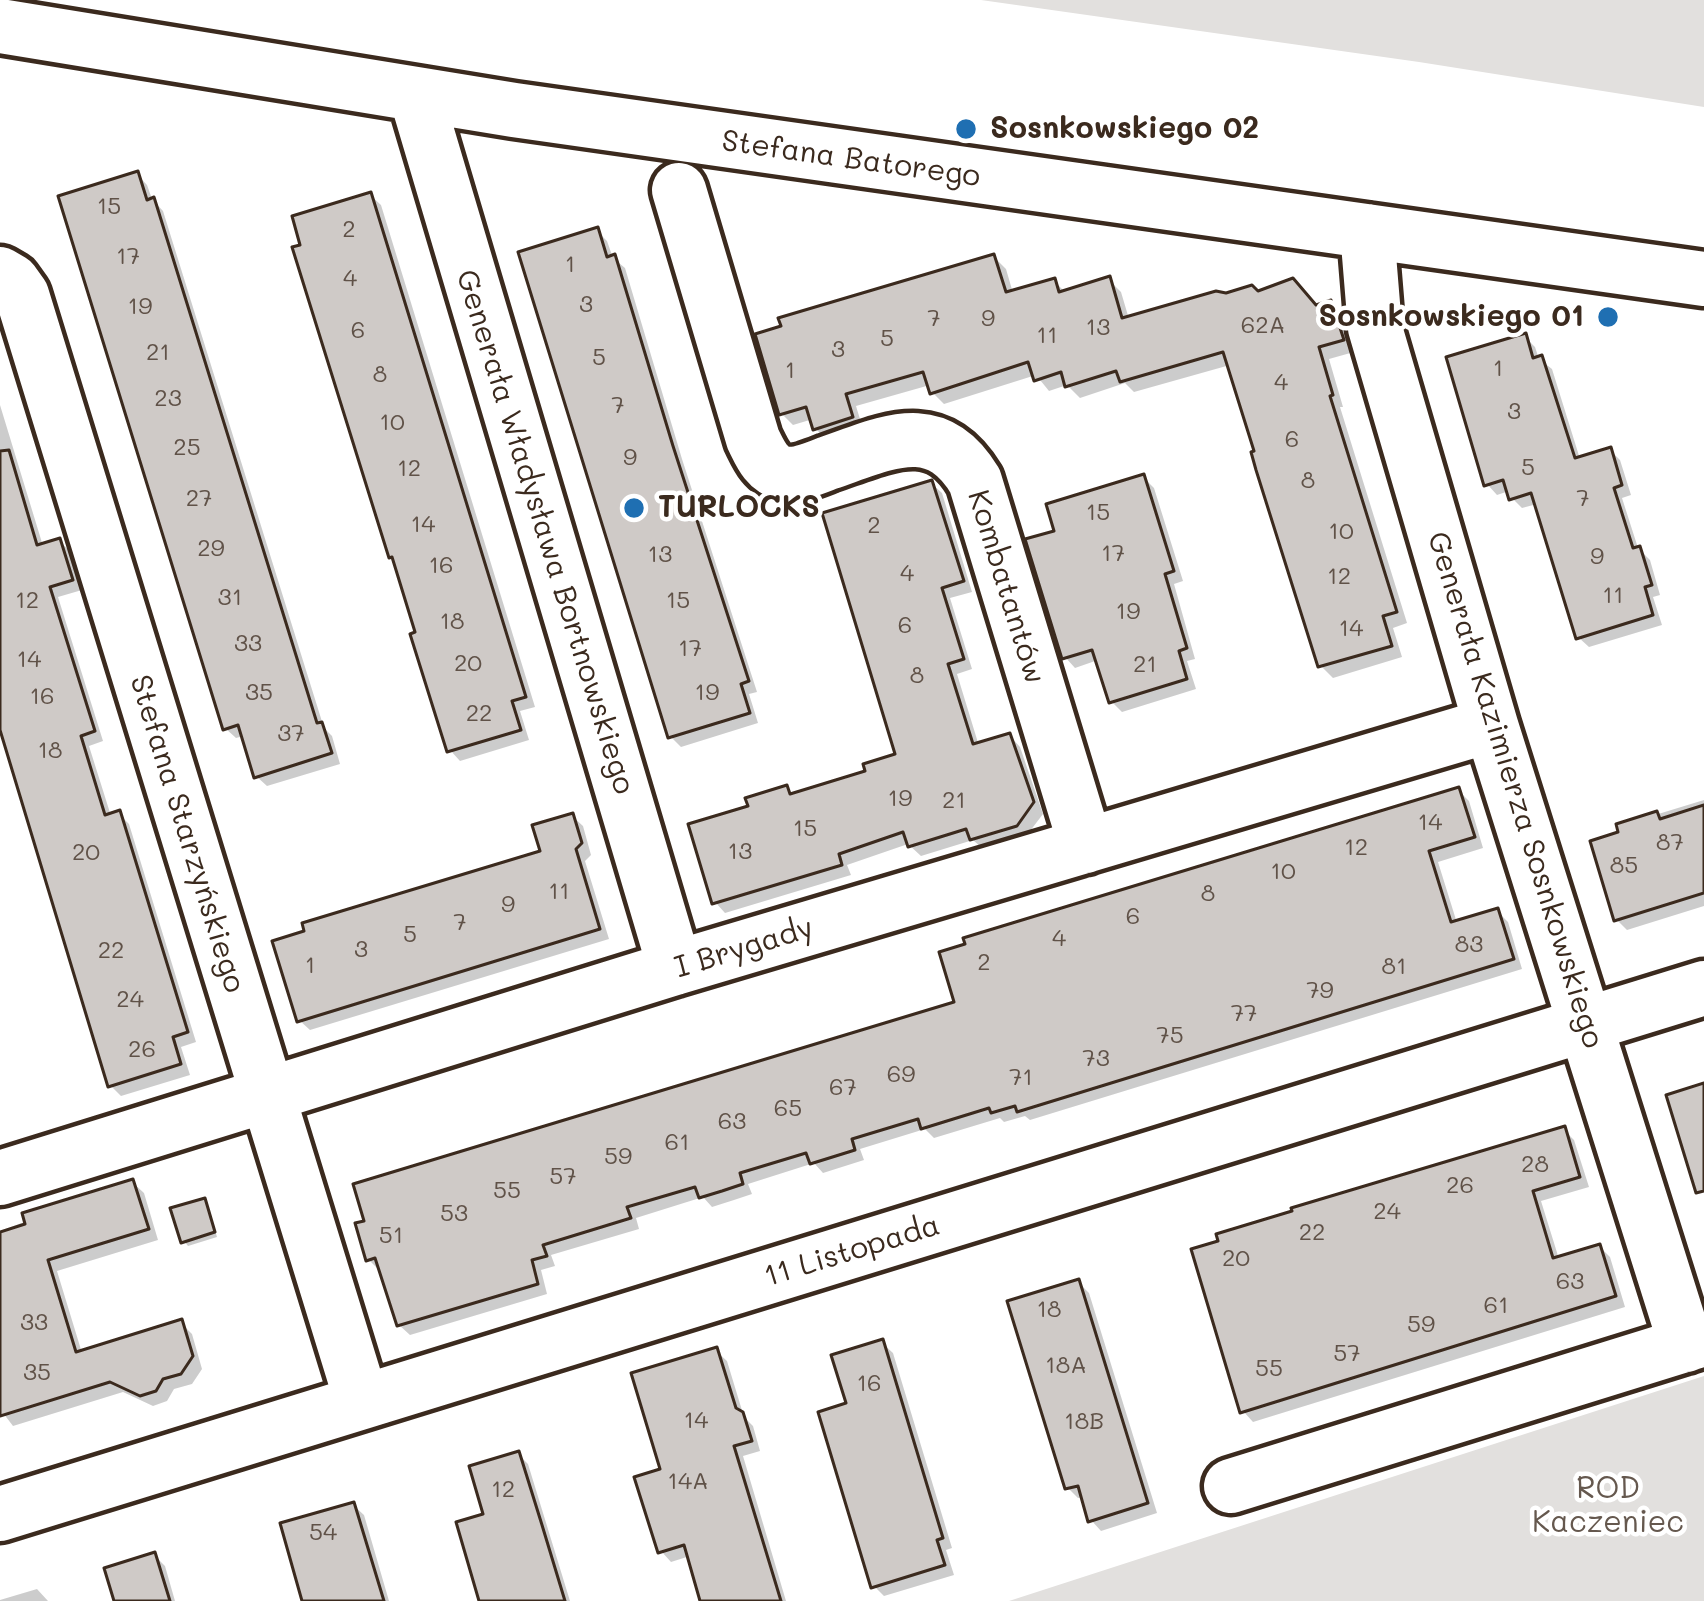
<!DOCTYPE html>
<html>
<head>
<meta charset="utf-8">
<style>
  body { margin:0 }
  canvas { display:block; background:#fff }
</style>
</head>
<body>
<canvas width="1704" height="1601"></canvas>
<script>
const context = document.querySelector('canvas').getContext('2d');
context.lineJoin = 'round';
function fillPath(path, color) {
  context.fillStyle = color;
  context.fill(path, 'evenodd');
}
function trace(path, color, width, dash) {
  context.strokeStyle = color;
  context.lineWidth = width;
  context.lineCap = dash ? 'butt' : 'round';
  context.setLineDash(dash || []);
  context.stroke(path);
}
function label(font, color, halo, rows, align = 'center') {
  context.font = font + ' Mali,sans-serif';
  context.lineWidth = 9;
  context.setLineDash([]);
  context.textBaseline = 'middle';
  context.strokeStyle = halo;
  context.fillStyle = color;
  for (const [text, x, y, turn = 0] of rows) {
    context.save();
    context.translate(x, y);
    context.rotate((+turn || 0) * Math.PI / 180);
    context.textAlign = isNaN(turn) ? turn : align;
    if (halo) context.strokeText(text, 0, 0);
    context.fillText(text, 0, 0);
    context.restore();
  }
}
const green = new Path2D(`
  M981,0H1704V107L1419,62Z
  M1704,1376V1601H1009Z`);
const shadow = new Path2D(`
  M137,174L147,185L152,199L163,211L324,728L332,736L340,764L267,786L256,776L244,736L236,738L225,728Z
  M370,195L381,205L535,707L520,711L529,740L460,761L450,750L397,562L391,557Z
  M597,231L607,241L613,258L625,268L682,459L757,692L749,694L758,723L681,747L670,736Z
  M994,257L1006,269L1013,293L1054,281L1066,293L1109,280L1121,292L1129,319L1258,295L1316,308L1330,303L1342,315L1354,352L1329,359L1343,407H1340L1407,623L1393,628L1402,657L1333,678L1321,666L1230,365L1134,392L1125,383L1080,398L1067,385L1049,391L1036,375L944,404L932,392L930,385L856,406L863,429L827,440L815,428L813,419L793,425L781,413Z
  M1525,337L1535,347L1539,359L1552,369L1580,459L1610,450L1620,460L1631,495L1622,498L1638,548L1650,560L1660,595L1653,597L1662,625L1589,647L1578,637L1537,504L1522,508L1512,498L1509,491L1497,495L1487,484Z
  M0,405L43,546L59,541L70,551L82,590L58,597L103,741L89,746L111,816L119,814L129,824L196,1042L181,1047L190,1075L121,1096L111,1086L0,721Z
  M1143,477L1154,488L1183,581L1174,584L1195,659L1187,661L1196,689L1122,712L1112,702L1098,660L1075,668L1065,657L1058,533Z
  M931,483L942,493L972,592L950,598L972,669L957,674L979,746L1010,736L1020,747L1043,814L1027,835L983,849L973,840L921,856L908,844L847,865L851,875L725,913L715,902L752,808L787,789L794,796L869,773L899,756Z
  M1458,790L1469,801L1483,848L1438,862L1457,923L1497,911L1508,922L1522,969L1030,1120L1025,1116L1004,1122L1000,1118L934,1138L925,1129L860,1149L864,1160L823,1173L814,1163L748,1184L752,1194L734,1200L712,1207L703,1197L636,1218L639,1229L551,1255L555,1266L541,1270L547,1294L410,1335L399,1325L382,1269L379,1270L368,1259Z
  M1704,800V906L1627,930L1617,920L1622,834L1619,826Z
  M572,816L583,826L591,855L585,861L609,939L310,1030L299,1020L544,853Z
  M1564,1130L1574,1140L1589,1187L1541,1201L1559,1259L1600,1247L1610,1257L1625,1307L1253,1422L1243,1411Z
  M132,1182L144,1193L158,1240L57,1271L82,1353L181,1323L192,1334L202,1369L192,1384L174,1389L167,1401L153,1406L123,1392L13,1426L0,1409V1231Z
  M204,1201L208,1206L217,1237L188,1246L184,1241Z
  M1078,1282L1089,1293L1157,1513L1101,1531L1091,1520L1084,1497L1078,1498L1068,1488Z
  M882,1343L893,1353L952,1548L946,1550L954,1575L884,1596L874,1586L850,1406Z
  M716,1351L727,1361L744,1417L753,1426L760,1451L743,1456L786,1601H705L690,1556L671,1562L661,1551L664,1471Z
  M518,1454L528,1464L570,1601H482L487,1516Z
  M353,1505L364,1515L389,1601H307Z
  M155,1556L165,1566L175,1601H117Z
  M37,1589L48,1601H0V1600Z`);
const building = new Path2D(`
  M138,171L147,200L154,197L317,723L322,722L332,753L254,778L238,725L223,730L58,196Z
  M371,192L526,697L512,701L521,730L447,752L410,634L415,632L392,557L389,558L292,247L300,245L292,216Z
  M598,227L607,257L615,254L673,446L749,681L741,684L750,713L668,738L518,252Z
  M994,254L1006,292L1055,278L1059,292L1110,276L1122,318L1216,291L1226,293L1252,285L1258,291L1293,278L1316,305L1331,300L1344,340L1319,347L1333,395L1330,396L1397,612L1383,616L1392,646L1318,667L1256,470L1251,452L1254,451L1223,352L1120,382L1116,371L1065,387L1061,372L1034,381L1028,362L930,394L923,372L846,394L853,417L813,430L806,407L779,415L755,334L781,326L778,318Z
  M1526,333L1533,358L1542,355L1575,458L1611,447L1622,485L1614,488L1633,548L1640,546L1652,585L1645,587L1653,615L1576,639L1531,493L1509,500L1503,480L1484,486L1446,357Z
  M9,450L37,545L60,538L73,580L50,587L95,731L81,736L105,815L120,810L188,1032L173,1037L181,1064L108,1087L0,730V451Z
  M1144,474L1174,571L1165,574L1187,648L1179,651L1187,679L1109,703L1092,650L1062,659L1025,539L1054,531L1046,504Z
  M932,480L964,581L942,588L964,659L948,664L973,744L1010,733L1034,802L1017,826L970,840L966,829L908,847L903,832L839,854L842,865L712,904L688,824L748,806L745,798L787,785L790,794L865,771L863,764L895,754L822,513Z
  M1459,787L1475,837L1429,851L1451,922L1498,908L1514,959L1017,1112L1015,1106L991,1113L989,1108L921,1129L918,1119L852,1139L855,1150L810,1164L806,1153L740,1173L743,1184L722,1191L699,1198L695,1187L627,1207L631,1218L543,1245L547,1256L532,1260L538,1284L397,1326L375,1258L366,1261L355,1223L364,1221L353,1184L954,1002L939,952L965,944L963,938Z
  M1704,805V893L1614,921L1590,841L1618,832L1616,824L1657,811L1660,819Z
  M573,813L582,843L576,849L600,929L297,1022L272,941L304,931L302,923L540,851L532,825Z
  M1704,1083V1191L1696,1193L1666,1095Z
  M1565,1126L1580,1177L1533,1191L1553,1258L1600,1244L1616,1296L1240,1413L1191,1249L1218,1241L1216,1234L1292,1211L1291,1208Z
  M133,1179L149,1229L48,1260L76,1352L182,1319L193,1356L181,1374L163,1379L156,1391L140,1396L110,1382L0,1416V1232L25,1224L22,1213Z
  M205,1198L215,1232L181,1243L170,1208Z
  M1079,1279L1148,1503L1088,1522L1078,1486L1065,1489L1007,1301Z
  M883,1339L943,1538L937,1540L945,1565L871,1588L818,1412L846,1403L831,1355Z
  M717,1347L736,1408L743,1412L752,1441L734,1446L781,1601H700L684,1545L658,1553L634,1477L660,1469L631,1373Z
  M519,1451L542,1525L565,1601H479L456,1522L483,1514L469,1466Z
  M354,1502L384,1601H302L280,1523Z
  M155,1552L170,1601H114L104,1568Z`);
const minor = new Path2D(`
  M0,26L514,110L1704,279
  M416,95L675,968
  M679,190L753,439C760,453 766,469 783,473C797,476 815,468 828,463C887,443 936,416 975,481L1086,846
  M1367,231L1375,328L1491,725L1686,1345
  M0,274L12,281L22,295L362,1402
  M0,1178L675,968L1491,725
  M1231,1486L1704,1339
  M0,1514L1704,988`);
const markers = [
  [966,129,12,"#1f6fb2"],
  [1608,317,12,"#1f6fb2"],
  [634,508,12,"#1f6fb2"]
];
const numberNames = [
  ["15",109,207],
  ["2",349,230],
  ["17",128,257],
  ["1",570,265],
  ["4",350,279],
  ["3",586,305],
  ["19",140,307],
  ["7",934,319],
  ["9",988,319],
  ["62A",1263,326],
  ["13",1098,328],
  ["6",358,331],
  ["11",1047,336],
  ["5",887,339],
  ["3",838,350],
  ["21",158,353],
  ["5",599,358],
  ["1",1498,369],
  ["1",790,371],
  ["8",380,375],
  ["4",1281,383],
  ["23",168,399],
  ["7",618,406],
  ["3",1514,412],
  ["10",392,423],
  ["6",1292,440],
  ["25",187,448],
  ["9",630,458],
  ["5",1528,468],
  ["12",409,469],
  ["8",1308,481],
  ["27",199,499],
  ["7",1583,499],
  ["15",1098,513],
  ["14",423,525],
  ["2",874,526],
  ["10",1341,532],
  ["29",211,549],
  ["17",1113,554],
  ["13",660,555],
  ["9",1597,557],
  ["16",441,566],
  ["4",907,574],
  ["12",1339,577],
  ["11",1613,596],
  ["31",230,598],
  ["12",27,601],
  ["15",678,601],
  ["19",1128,612],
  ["18",452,622],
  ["6",905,626],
  ["14",1351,629],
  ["33",248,644],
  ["17",690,649],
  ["14",29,660],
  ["20",468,664],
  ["21",1145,665],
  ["8",917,676],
  ["35",259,693],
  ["19",707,693],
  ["16",42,697],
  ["22",479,714],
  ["37",291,734],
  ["18",50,751],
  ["19",900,799],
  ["21",954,801],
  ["14",1430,823],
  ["15",805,829],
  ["87",1670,843],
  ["12",1356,848],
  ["13",740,852],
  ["20",86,853],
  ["85",1624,866],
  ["10",1283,872],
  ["11",559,892],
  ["8",1208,894],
  ["9",508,905],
  ["6",1133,917],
  ["7",460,923],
  ["5",410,935],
  ["4",1059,939],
  ["83",1469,945],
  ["3",361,950],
  ["22",111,951],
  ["2",984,963],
  ["1",310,966],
  ["81",1394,967],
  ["79",1320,991],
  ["24",130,1000],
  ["77",1244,1014],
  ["75",1170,1036],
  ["26",142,1050],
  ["73",1096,1059],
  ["69",901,1075],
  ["71",1021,1078],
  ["67",843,1088],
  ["65",788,1109],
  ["63",732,1122],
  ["61",677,1143],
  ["59",618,1157],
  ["28",1535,1165],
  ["57",563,1177],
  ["26",1460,1186],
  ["55",507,1191],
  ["24",1387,1212],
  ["53",454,1214],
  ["22",1312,1233],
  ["51",391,1236],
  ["20",1236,1259],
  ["63",1570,1282],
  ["61",1496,1306],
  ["18",1049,1310],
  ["33",34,1323],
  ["59",1421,1325],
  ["57",1347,1354],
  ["18A",1066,1366],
  ["55",1269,1369],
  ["35",37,1373],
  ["16",869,1384],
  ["14",696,1421],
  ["18B",1084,1422],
  ["14A",688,1482],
  ["12",503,1490],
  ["54",323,1533]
];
const poiNames = [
  ["Sosnkowskiego 02",990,129],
  ["Sosnkowskiego 01",1584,317,"right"],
  ["TURLOCKS",658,508]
];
const streetNames = [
  ["Stefana Batorego",851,159,8],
  ["Generała Władysława Bortnowskiego",545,532,73],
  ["Kombatantów",1006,587,73],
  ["Generała Kazimierza Sosnkowskiego",1515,790,73],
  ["Stefana Starzyńskiego",187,834,73],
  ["I Brygady",744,948,-17],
  ["11 Listopada",852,1251,-17]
];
const parkNames = [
  ["ROD",1608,1489],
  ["Kaczeniec",1608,1523]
];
fillPath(green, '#e2e0de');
fillPath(shadow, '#0003');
fillPath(building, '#cfcac7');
trace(building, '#3b2a1e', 3);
trace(minor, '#3b2a1e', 63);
trace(minor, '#fff', 54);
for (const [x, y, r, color] of markers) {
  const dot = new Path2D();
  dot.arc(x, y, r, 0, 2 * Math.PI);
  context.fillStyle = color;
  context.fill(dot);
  trace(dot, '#fff', 4.5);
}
label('24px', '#605248', null, numberNames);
label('bold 30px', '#3b2a1e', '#fff', poiNames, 'left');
label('30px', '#3b2a1e', '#fff', streetNames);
label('30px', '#65584e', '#fff', parkNames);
</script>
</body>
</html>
